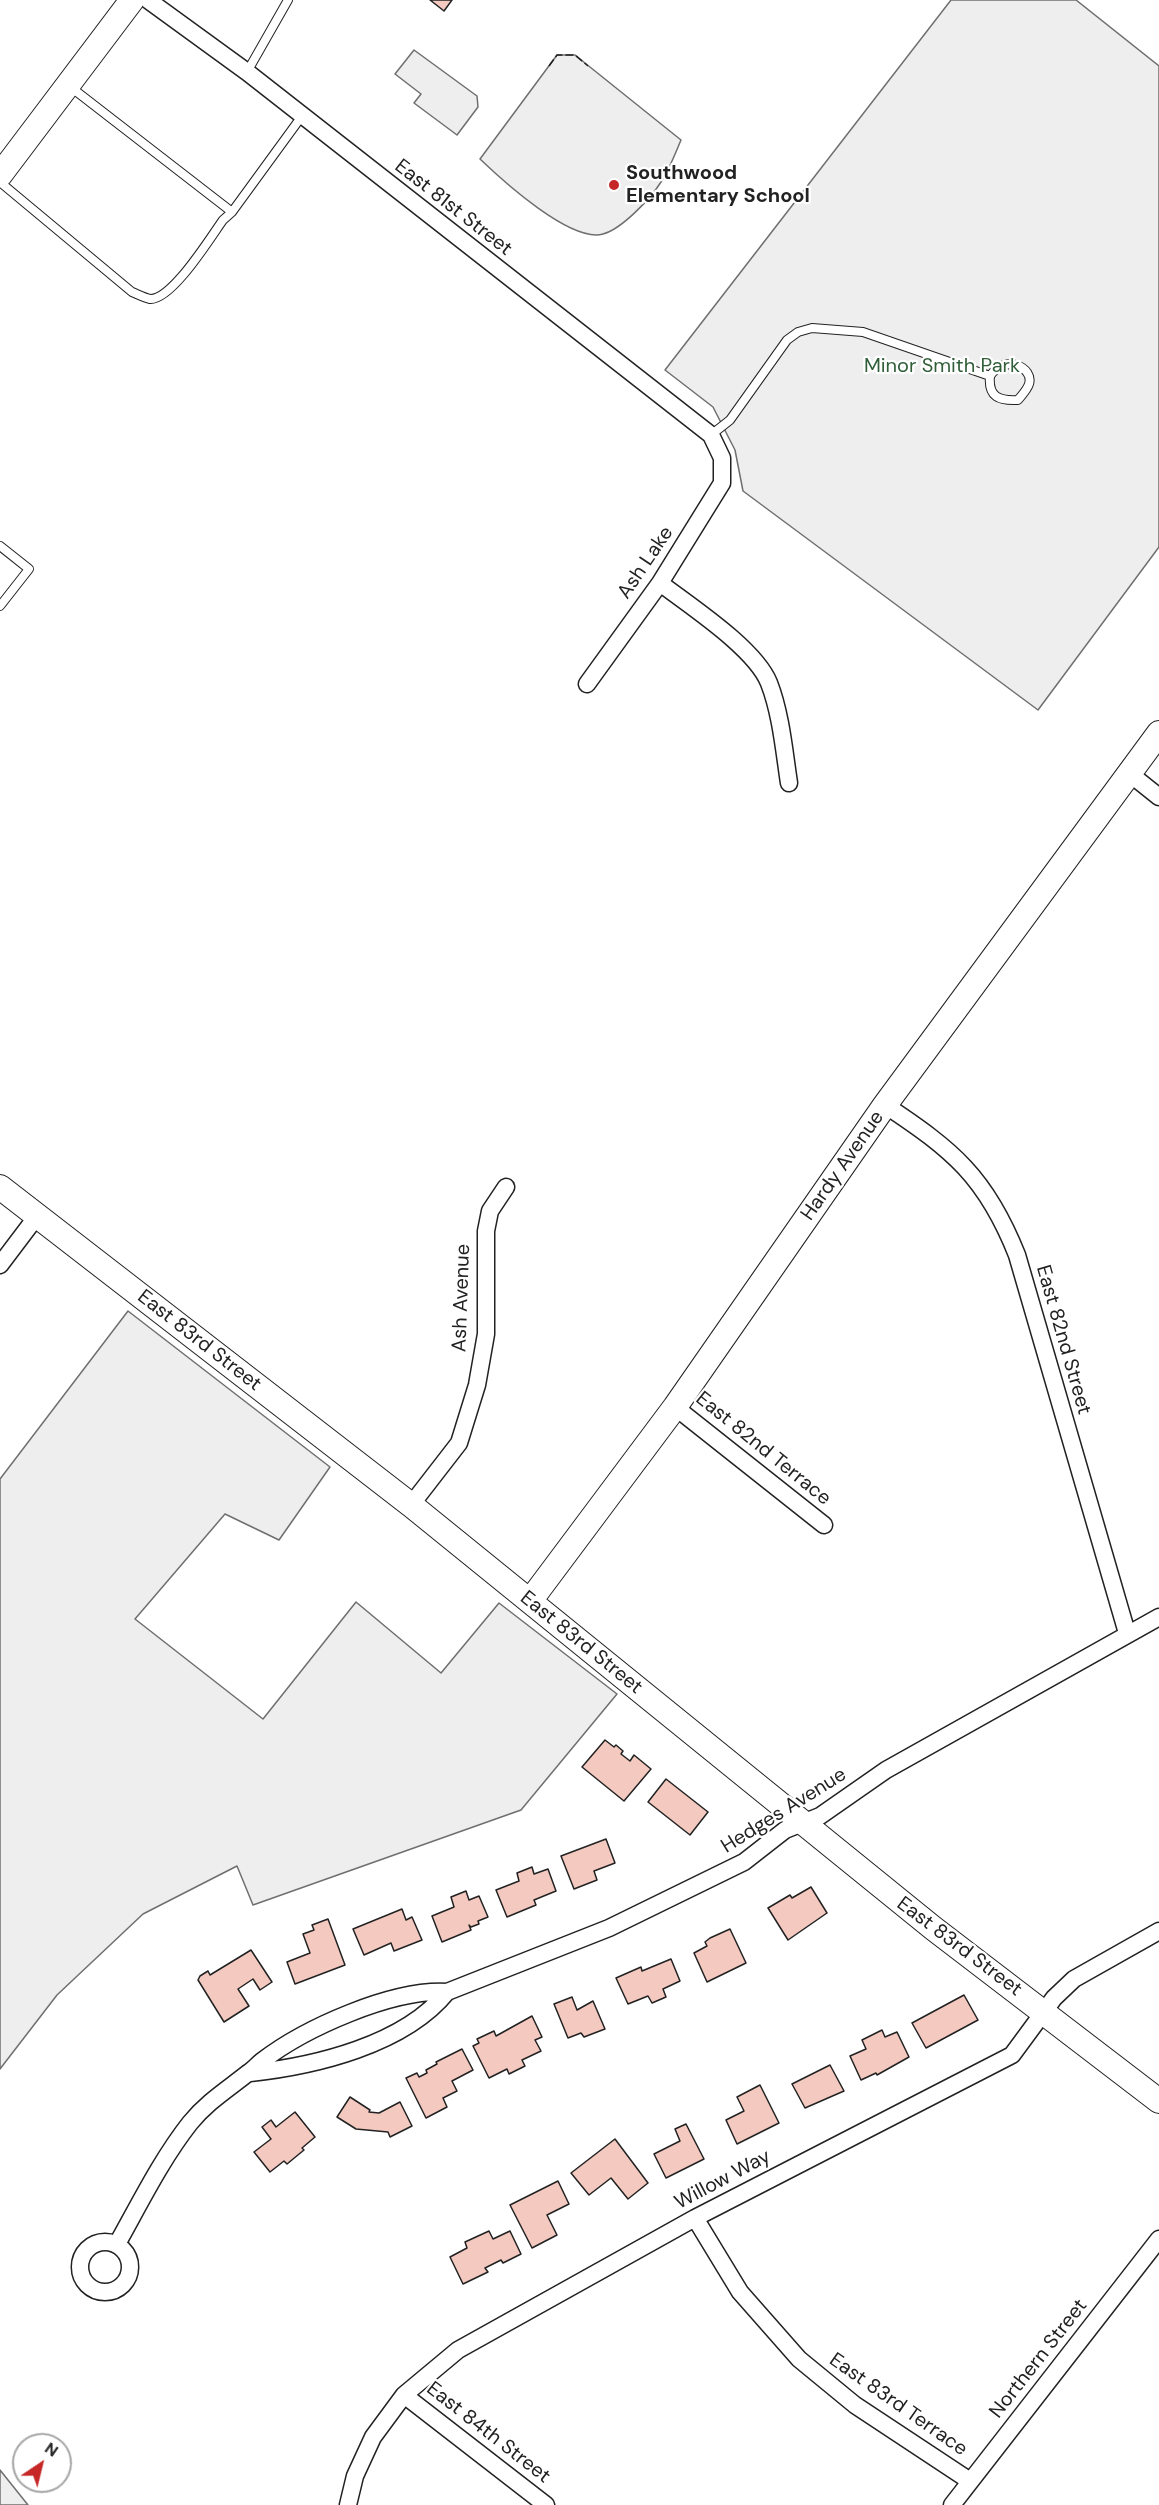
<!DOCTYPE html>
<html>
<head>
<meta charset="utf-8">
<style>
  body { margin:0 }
  #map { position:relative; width:1159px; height:2505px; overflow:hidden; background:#fff; font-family:"DM Sans",sans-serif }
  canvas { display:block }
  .north { position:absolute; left:12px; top:2433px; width:60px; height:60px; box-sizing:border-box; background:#fff; border:2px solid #a7a7a7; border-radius:50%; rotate:35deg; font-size:16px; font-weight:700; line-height:24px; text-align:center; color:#222 }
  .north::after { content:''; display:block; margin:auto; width:21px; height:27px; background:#c62828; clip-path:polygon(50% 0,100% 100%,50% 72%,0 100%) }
</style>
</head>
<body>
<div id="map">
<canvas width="1159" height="2505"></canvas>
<div class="north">N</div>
</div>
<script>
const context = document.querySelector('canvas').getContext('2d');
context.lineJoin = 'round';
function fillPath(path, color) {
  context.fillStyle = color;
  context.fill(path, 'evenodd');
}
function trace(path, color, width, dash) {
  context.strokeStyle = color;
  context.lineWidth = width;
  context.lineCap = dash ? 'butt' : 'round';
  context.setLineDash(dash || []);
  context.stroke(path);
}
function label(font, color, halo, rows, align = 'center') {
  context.font = font + ' "DM Sans",sans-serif';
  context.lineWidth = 4.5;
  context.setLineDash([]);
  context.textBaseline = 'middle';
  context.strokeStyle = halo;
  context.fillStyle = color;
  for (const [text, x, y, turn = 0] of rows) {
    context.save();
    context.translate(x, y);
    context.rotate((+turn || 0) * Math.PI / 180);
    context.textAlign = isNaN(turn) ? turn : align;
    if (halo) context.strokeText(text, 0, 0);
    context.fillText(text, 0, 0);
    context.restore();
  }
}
const green = new Path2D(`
  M951,0H1076L1159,66V547L1038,710L743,491L735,450L713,407L665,370Z
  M414,50L477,96L478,107L457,135L414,103L421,94L395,74Z
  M557,55H575L681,140C675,154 669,170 661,182C651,198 622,229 603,234C571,243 503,181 480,159Z
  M128,1311L330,1467L279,1540L225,1514L135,1619L263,1719L356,1602L441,1673L499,1603L617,1694L521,1810L253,1905L237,1866L143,1914L57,1995L0,2069V1479Z
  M0,2470L28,2505H0Z`);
const building = new Path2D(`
  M430,0H452L444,11Z
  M605,1740L614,1747L616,1745L623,1751L621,1754L630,1761L634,1755L651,1769L624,1801L582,1767Z
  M666,1779L708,1812L690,1835L648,1802Z
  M606,1839L615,1863L594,1871L597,1880L574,1889L561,1856Z
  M532,1867L534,1874L548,1869L556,1891L534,1900L536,1905L507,1917L496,1890L519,1881L517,1873Z
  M811,1887L827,1913L788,1940L768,1908L790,1895L792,1898Z
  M466,1891L469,1900L479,1896L488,1917L478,1921L479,1924L471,1927L469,1925L471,1930L442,1942L432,1916L454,1907L451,1897Z
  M402,1909L406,1920L412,1917L422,1940L394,1951L391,1943L364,1955L353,1929Z
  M328,1919L345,1965L295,1984L287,1962L310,1953L303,1934L314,1930L312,1925Z
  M730,1929L746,1963L707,1982L694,1953L707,1946L705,1942L710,1938Z
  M251,1950L272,1982L260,1990L253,1979L238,1989L249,2006L224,2022L198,1980L200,1976L208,1971L210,1975Z
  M671,1959L680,1981L663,1989L666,1997L652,2003L648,1996L628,2004L616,1978L641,1967L642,1971Z
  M964,1995L978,2020L926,2048L912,2023Z
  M572,1997L577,2010L593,2001L605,2029L584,2037L581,2033L568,2038L554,2004Z
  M532,2016L542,2037L535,2040L541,2051L522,2060L525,2066L509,2074L507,2069L489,2078L473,2046L479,2043L477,2039L494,2031L496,2036Z
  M882,2030L885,2037L897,2032L909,2057L877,2075L876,2073L861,2080L850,2056L866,2049L862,2040Z
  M462,2049L473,2070L452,2081L457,2091L443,2098L447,2107L426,2118L406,2078L417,2073L419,2077L427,2073L426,2070L437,2064L436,2062Z
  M830,2065L844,2091L805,2108L792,2084Z
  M760,2085L779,2123L737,2144L726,2120L744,2111L737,2097Z
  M350,2097L370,2110L369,2112L379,2113L400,2102L412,2126L390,2137L388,2132L356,2129L337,2117Z
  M295,2112L315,2137L302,2148L304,2150L287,2164L284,2161L270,2172L254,2152L271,2139L262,2127L271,2120L276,2127Z
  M686,2124L704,2159L666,2178L654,2154L680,2141L675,2129Z
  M615,2139L648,2183L628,2199L611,2178L589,2195L571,2173Z
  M558,2181L569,2204L547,2215L557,2235L532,2248L510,2205Z
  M489,2231L493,2239L510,2231L521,2254L503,2263L501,2260L485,2268L488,2272L463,2284L450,2257L467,2248L465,2242Z`);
const lane = new Path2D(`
  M247,72L288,0
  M68,85L232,212
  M0,182L132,292C137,294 145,298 150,299C172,300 210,238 223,220L232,212L302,116
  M711,435L730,420L787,340L798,332L812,328L863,332L990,376C988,397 999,401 1018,400C1022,395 1027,390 1029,384C1034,368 1006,353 990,376
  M0,546L29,569L0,606`);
const street = new Path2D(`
  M148,0L247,72L711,435L722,458V483L660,583L587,684
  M660,583C690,606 755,648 769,683C781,714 784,750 789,783
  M1129,773L1159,797
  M885,1105C953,1150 986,1177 1017,1255L1127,1633
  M0,1265L37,1216
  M675,1407L824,1525
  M411,1505L459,1443L477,1385L486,1334V1231L490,1211L506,1187
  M250,2073C315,2066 404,2045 447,1992
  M695,2218L740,2292L799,2359L855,2405L970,2481
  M80 2267a25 25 0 1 1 50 0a25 25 0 1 1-50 0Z
  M117,2244C140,2203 161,2160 190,2123C207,2102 228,2089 248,2073C253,2070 257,2065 262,2061C305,2028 392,1989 447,1992L609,1928L744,1862L785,1830L820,1816L886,1770L1159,1617
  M404,2395L546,2505
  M348,2505L355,2476L373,2437L404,2395L458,2350L695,2218L1012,2055L1054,1998L1074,1979L1159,1931
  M952,2505L1159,2239`);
const secondary = new Path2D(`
  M0,175L132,0
  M0,1187L411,1505L933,1928L1159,2101
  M530,1601L675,1407L885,1105L1159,733`);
const fence = new Path2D(`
  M549,66L557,55H575L588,66`);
const markers = [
  [614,185,6,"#c62828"]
];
const poiNames = [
  ["Southwood",626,174],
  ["Elementary School",626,197]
];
const streetNames = [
  ["East 81st Street",453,208,38],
  ["Ash Lake",646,563,-56],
  ["Hardy Avenue",843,1166,-55],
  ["Ash Avenue",462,1298,-88],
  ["East 82nd Street",1063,1340,74],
  ["East 83rd Street",199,1341,38],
  ["East 82nd Terrace",763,1449,39],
  ["East 83rd Street",581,1643,39],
  ["Hedges Avenue",784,1811,-32],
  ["East 83rd Street",959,1947,37],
  ["Willow Way",723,2180,-28],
  ["Northern Street",1039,2359,-52],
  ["East 83rd Terrace",898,2405,35],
  ["East 84th Street",488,2433,38]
];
const parkNames = [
  ["Minor Smith Park",942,367]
];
fillPath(green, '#eee');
trace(green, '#6f6f6f', 1.5);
fillPath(building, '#f3c9c0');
trace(building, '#222', 1.5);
trace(lane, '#222', 10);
trace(street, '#222', 19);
trace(secondary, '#222', 26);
trace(lane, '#fff', 8);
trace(street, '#fff', 16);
trace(secondary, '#fff', 24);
trace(fence, '#222', 1.5, [8, 3]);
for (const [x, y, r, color] of markers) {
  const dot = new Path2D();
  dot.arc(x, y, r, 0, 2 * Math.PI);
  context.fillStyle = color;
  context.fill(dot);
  trace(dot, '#fff', 2);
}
label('bold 20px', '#222', '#fff', poiNames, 'left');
label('20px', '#222', '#fff', streetNames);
label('20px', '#2f5e38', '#fff', parkNames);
</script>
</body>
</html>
